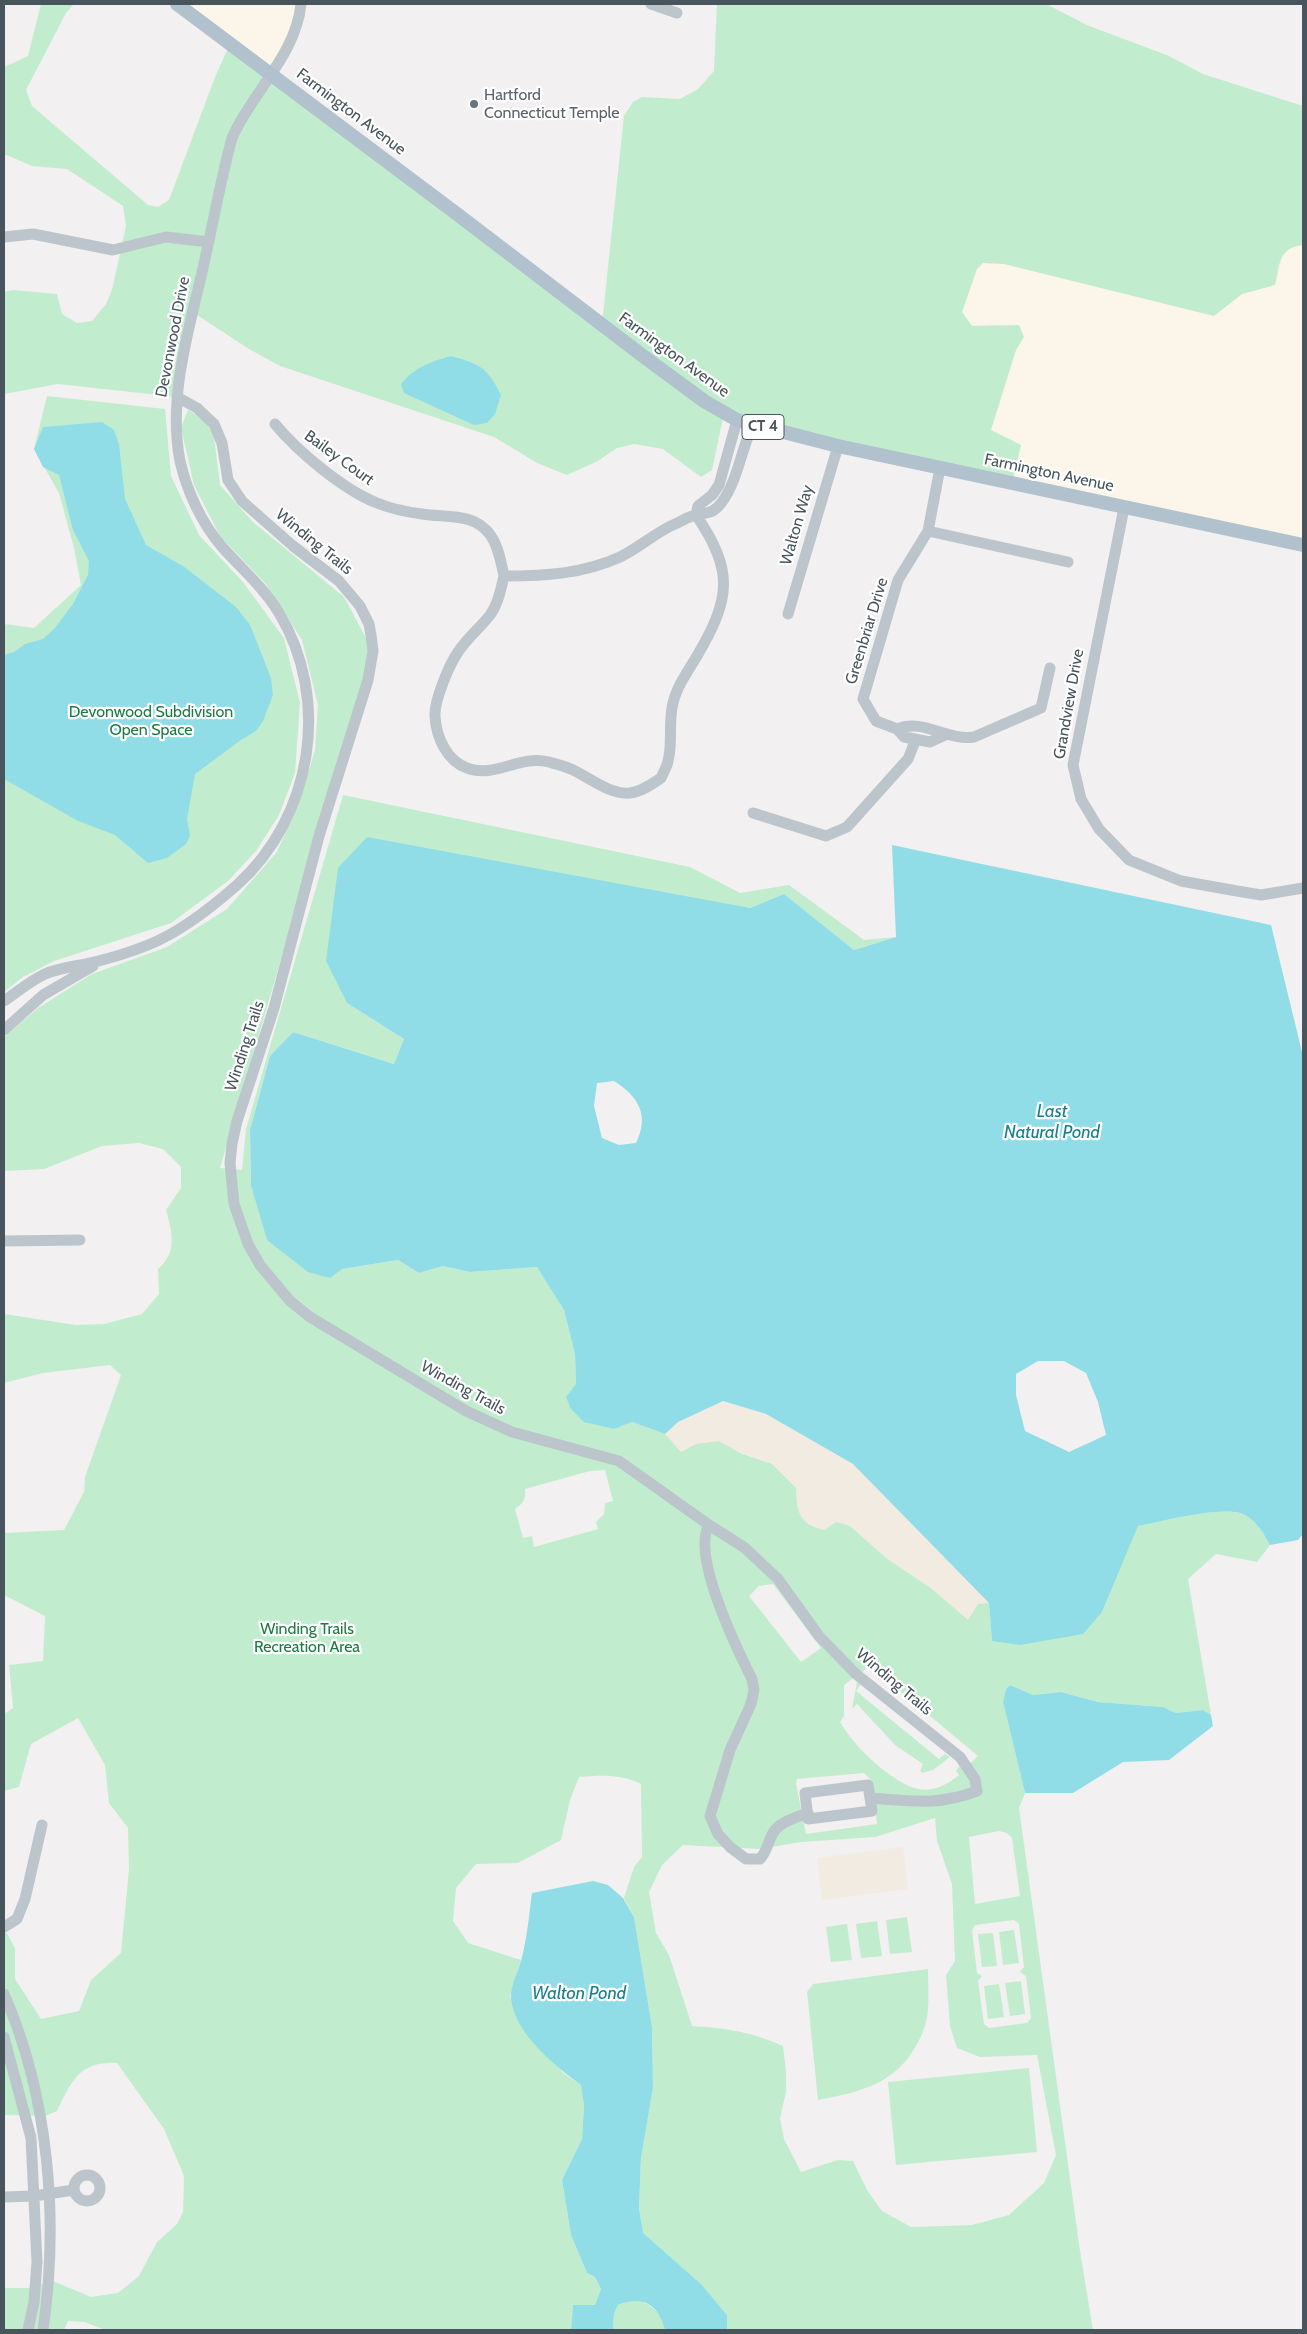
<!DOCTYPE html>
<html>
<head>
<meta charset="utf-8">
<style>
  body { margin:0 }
  #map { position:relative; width:1307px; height:2334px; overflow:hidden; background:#f2f0f0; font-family:Cabin,sans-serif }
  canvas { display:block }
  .frame { position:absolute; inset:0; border:5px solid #48555c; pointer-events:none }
</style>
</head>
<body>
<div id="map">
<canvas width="1307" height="2334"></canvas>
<div class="frame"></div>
</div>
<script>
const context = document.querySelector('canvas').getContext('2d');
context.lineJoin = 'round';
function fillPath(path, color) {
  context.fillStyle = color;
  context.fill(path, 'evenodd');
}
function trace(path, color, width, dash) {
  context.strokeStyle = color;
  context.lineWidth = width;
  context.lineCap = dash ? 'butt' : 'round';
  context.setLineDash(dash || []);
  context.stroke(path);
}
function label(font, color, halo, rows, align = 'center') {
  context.font = font + ' Cabin,sans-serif';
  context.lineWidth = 4.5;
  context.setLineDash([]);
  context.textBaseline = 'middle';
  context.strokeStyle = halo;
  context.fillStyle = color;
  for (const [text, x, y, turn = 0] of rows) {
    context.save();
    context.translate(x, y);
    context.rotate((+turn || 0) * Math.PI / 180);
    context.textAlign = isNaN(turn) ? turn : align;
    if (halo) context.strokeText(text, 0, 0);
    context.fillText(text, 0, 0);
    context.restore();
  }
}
const commercial = new Path2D(`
  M177,4H301L271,74Z
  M1303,245V545L1012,484L1013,440L991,431L1016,350L1023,337L992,324L972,326L962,312L977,268L983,263L1004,264L1214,316L1242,294L1275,285L1284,252L1292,246Z`);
const green = new Path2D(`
  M41,4H74L66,13L26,90L32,106L148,205L158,207L169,200L215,77L230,44L602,324L624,116L633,102L642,97L680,99L698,89L714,71L717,4H1046L1089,26L1169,56L1203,74L1303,106V245C1278,248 1280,264 1275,285L1242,294L1214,316L1004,264L983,263L977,269L962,312L972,326L1019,325L1024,337L1016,350L991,430L1021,445L1012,484L724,413L712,470L701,477L663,449L634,444L617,448L598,461L567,475L537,463L494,437L280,366L249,349L194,313L177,397L58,384L4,394V292L13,290L57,294L62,314L77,323L92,321L106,304L112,290L126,226L123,206L67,169L32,166L4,154V67L28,56Z
  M47,396L165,409L171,476L199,535L243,582L284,638L300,703L295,773L279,815L256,851L228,881L171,923L54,961L23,977L4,992V624L34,628L81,585L74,548L59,493L34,449Z
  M188,410L206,421L214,437L220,485L253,522L344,597L366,638L369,656L357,708L324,812L220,1168L242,1170L246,1129L343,795L690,867L740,893L789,885L864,940L896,937L854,950L784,894L750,908L347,1003L404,1039L394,1064L293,1032L270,1056L250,1130L251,1185L342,1269L398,1260L419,1273L443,1266L470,1272L538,1267L564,1310L575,1354L576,1384L614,1429L632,1422L665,1434L678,1422L723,1401L989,1603L992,1641L1102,1612L1137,1526C1160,1522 1226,1504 1245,1515C1257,1522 1264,1534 1270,1545L1257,1562L1216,1554L1188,1579L1211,1715L1203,1710L1176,1713L1163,1707L1098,1702L1061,1692L1033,1695L1010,1685L1006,1689L1003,1702L1025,1793L1019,1808L1080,2251L1093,2330H727V2315L702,2285L643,2234L639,2208L641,2158L653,2088L652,2027L634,1917L624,1898L634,1867L642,1857L641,1784C621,1774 601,1775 579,1777L570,1800L561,1840L518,1863L476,1864L456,1888L453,1921L468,1943L521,1960L532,1893L521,1960L510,1997L563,2073L581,2085L584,2106L582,2139L562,2180L571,2235L587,2273L595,2277L601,2289L595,2305L573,2306L571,2330H105L85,2322L68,2321L64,2330H4V2288H28L53,2281L91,2297L118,2293L139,2276L157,2242L177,2224L183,2212L184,2176L164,2129L117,2063C79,2061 72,2081 57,2111L45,2116L4,2115V1928L15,1948V1979L41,2019L79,2011L91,1980L121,1953L129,1869L128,1828L109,1803L105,1765L78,1718L31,1744L19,1787L4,1791V1714L13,1708L9,1665L43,1661L45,1616L4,1595V1533L64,1530L84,1492L85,1477L121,1375L110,1365L43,1373L4,1383V1314L76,1325L104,1324L142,1314L159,1294L158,1269C178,1252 172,1232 166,1210L181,1188V1167L163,1149L139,1143L102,1146L44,1169L4,1171V1037L38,1008L92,974L167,947L227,909L276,853L297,809L315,750L318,705L302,640L265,583L220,536L194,485L181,428ZM605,1470L613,1501L605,1503L604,1514L596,1522L598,1529L534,1547L532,1536L523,1538L515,1509C523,1503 526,1500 525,1489L590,1471ZM773,1584L821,1648L801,1662L749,1596L759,1586ZM870,1666L978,1756L965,1768L961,1764L956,1771L959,1775C928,1800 909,1790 881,1768C865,1755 851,1740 840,1722L844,1716V1685ZM864,1773L872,1781L877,1824L806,1834L796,1783L797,1779ZM935,1818L937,1841L952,1884L955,1961L946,1975L950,2026L957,2048L980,2057L1037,2055L1056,2155L1044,2183L1009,2215L972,2225L911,2227L882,2211L867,2190L853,2161L838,2160L801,2172L784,2139L780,2118L786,2092V2071L783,2046C752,2032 726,2028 692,2026L669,1955L656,1933L649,1892L662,1865L683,1845L760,1849L801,1842L875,1837ZM999,1831L1007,1833L1012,1838L1020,1896L975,1904L969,1837ZM1014,1920L1019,1924L1024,1967L1020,1972L1026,1976L1031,2018L1027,2023L989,2028L984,2024L978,1981L982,1976L977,1973L972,1930L975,1925Z
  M857,1682L861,1684L856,1691L939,1759L945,1754L950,1757L933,1770L922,1773L920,1771L923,1764L895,1745L857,1704L852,1709Z
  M907,1917L912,1952L890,1954L886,1920Z
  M877,1921L882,1956L861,1958L856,1924Z
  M847,1924L852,1960L831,1962L826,1927Z
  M1014,1930L1019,1963L1003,1965L999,1932Z
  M993,1933L997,1966L982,1967L978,1934Z
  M928,1969C928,1989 931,2015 922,2034C901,2082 866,2091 818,2100L807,1992L813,1984Z
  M1021,1981L1025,2014L1010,2016L1005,1983Z
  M999,1984L1004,2017L988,2019L984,1986Z
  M1029,2068L1037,2152L896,2165L888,2082Z
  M637,2299C653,2306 661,2312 665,2330H613L614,2314L618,2305Z`);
const sand = new Path2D(`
  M723,1401L766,1414L853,1464L989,1603L978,1604L968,1620L932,1589L886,1558L850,1526L836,1522L824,1530C798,1524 797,1511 796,1488L772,1464L742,1454L719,1441L696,1444L681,1452L665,1434L678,1422Z
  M903,1847L908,1889L822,1900L817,1858Z`);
const water = new Path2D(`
  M451,356C480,364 487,367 501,395L495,414L487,423L474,425L404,393L401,384C415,367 430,362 451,356Z
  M102,422L114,430L119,444L125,499L146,545L183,566L236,607L250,625L271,678L273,695L263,721L256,731L241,740L195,774L187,819L190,836L186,844L167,858L148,863L115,835L78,821L4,779V655L14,652L25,644L43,639L54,629L73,604L88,575L89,561L73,530L59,475L43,467L34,449L43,427Z
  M367,837L750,908L784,894L854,950L896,937L892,845L1271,925L1303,1056V1534L1298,1540L1270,1545C1264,1534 1257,1522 1245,1515C1227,1504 1160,1522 1138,1526L1102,1612L1083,1634L1020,1645L992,1641L989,1603L853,1464L766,1414L723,1401L678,1422L665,1434L632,1422L614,1429L584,1422L571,1409L566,1397L576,1384L575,1354L564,1310L537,1267L470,1272L443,1266L419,1273L398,1260L342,1269L330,1278L308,1272L267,1240L251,1185L250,1130L270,1056L293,1032L394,1064L404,1039L347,1003L326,961L338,868ZM614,1081C638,1096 650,1115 636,1143L619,1145L602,1138L594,1106L597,1083ZM1038,1361H1064L1086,1373L1098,1402L1106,1435L1069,1452L1025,1431L1016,1395V1374Z
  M1010,1685L1033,1695L1061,1692L1098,1702L1163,1707L1176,1713L1203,1710L1211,1715L1213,1726L1169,1760L1123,1762L1073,1793H1025L1003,1702L1006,1689Z
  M593,1881L608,1885L623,1898L634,1917L652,2027L653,2088L641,2158L639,2208L643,2233L702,2285L727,2315V2330H665C658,2304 643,2295 618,2305L614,2314L613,2330H571L573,2305H595L601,2289L595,2277L587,2273L571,2235L562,2180L582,2139L584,2106L581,2085C555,2066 514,2033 511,1998C510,1987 518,1972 521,1961C527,1939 529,1916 532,1893Z`);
const minor = new Path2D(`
  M651,4L677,13
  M4,237L33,234L113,250L166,237L209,242
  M177,397L197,408L214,424L222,443L228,480L242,501L293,546L339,581L360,606L369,624L371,635L373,651L368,680L319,836L274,1008L237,1121L232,1144L230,1163L234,1204L248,1244L260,1265L290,1301L310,1317L466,1411L512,1432L619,1461L709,1525L745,1548L778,1579L819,1636L856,1674L960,1757L975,1779L977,1791C938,1806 911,1801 870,1798
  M737,420L719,485L712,495L698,506L696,515C734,571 731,598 697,656C688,671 677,686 673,703C668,722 673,743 668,761C667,767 663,773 661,778C652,784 641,792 630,793C609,795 589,777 571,769C564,766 556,764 549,762C521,754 494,779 467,768C447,761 436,737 435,716C434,701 449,665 458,652C467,638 480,628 490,615C498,604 501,589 504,576C544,576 583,574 620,557C639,548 656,532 675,524C682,521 689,516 696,515C708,512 713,514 722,502C738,480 741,449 753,425
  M275,424C298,452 344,490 377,503C392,509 406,512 422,514C446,518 475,512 491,536C499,548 501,563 504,576
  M940,468L928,531L898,580L863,699L876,721L897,729L904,737L930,742L945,735
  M1124,508L1073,765L1081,799L1099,829L1129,860L1181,881L1237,891L1261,895L1303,888
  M928,531L1068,562
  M788,614L838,446
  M897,729C923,718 947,741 974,737L1041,708L1050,668
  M753,813L826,836L847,827L908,759L916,739
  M4,1001C17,992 30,981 45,974C63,966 83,966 102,960C118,956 133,951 148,945C181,932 211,908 237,885C313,817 331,699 279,613C264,588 242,569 223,548C202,524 187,492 180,461C167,394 191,324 205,259C214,219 221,178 232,138C252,92 296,55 301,4
  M4,1030L43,995L93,966
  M4,1241L80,1240
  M709,1525C691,1555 737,1649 752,1679L754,1690L751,1704L730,1750L710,1816L718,1834L730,1847L746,1859H760C768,1851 768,1839 775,1830C782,1821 797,1817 808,1813
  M868,1785L872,1811L808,1819L805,1793Z
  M4,1927L17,1919L25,1899L42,1825
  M4,1994C49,2097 59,2219 43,2330
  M4,2037L31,2138L37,2262L34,2302L28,2330
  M74 2188a13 13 0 1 1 26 0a13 13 0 1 1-26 0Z
  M4,2197L34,2196L74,2190`);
const major = new Path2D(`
  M177,4L457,214L643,356L704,401L737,420L838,446L1303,545`);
const markers = [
  [474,104,5,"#6b7280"]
];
const shields = [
  [763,427,42]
];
const shieldNames = [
  ["CT 4",763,427]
];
const worshipNames = [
  ["Hartford",484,95],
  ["Connecticut Temple",484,113]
];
const streetNames = [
  ["Farmington Avenue",351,112,37],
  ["Devonwood Drive",173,337,-79],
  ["Farmington Avenue",674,355,36],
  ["Bailey Court",339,458,36],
  ["Farmington Avenue",1049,473,12],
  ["Walton Way",797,525,-74],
  ["Winding Trails",314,542,39],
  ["Greenbriar Drive",867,631,-73],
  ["Grandview Drive",1069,704,-80],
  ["Winding Trails",245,1046,-72],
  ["Winding Trails",463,1388,29],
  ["Winding Trails",894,1682,40]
];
const parkNames = [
  ["Devonwood Subdivision",151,712],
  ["Open Space",151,730],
  ["Winding Trails",307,1629],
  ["Recreation Area",307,1647]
];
const waterNames = [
  ["Last",1052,1112],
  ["Natural Pond",1052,1133],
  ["Walton Pond",579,1994]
];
fillPath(commercial, '#fbf5ea');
fillPath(green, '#c1edce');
fillPath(sand, '#f2ebe1');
fillPath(water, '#90dde8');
trace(minor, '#bcc5cc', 11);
trace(major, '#b1c1cd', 14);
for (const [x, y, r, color] of markers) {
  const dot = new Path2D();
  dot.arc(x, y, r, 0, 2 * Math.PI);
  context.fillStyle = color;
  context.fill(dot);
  trace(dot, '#fff', 2);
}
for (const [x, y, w] of shields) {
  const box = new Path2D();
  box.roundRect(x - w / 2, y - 12.5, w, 25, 4);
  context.fillStyle = '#fff';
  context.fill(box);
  trace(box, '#48555c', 1);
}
label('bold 15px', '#48555c', null, shieldNames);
label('16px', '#5b616d', '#fff', worshipNames, 'left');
label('16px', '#48555c', '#fff', streetNames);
label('16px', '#1c7b43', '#fff', parkNames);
label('italic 18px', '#13808e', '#fff', waterNames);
</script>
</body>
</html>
